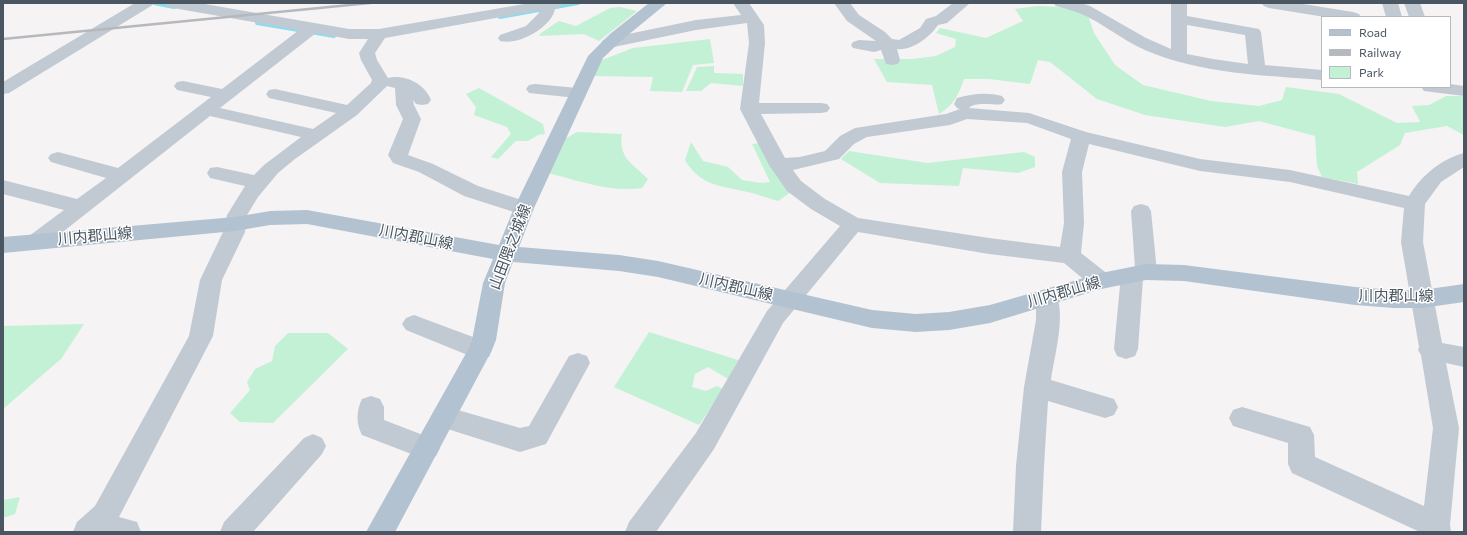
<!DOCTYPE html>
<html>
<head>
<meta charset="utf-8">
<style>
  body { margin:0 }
  #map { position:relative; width:1467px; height:535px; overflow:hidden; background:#f5f3f3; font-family:Commissioner,sans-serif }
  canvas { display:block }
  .frame { position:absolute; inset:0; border:4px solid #4a5661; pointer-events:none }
  .legend { position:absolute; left:1321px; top:16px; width:130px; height:72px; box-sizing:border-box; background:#fff; border:1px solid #b7bbc0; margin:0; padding:5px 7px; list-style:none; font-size:12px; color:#4a5661 }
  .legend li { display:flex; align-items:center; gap:8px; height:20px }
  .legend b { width:20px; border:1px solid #b7bbc0 }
</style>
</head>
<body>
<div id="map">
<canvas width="1467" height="535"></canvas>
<div class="frame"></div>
<ul class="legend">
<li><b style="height:5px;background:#b3c2d1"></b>Road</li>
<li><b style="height:5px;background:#b5b8bd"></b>Railway</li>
<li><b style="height:11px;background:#c3f1d5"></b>Park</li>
</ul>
</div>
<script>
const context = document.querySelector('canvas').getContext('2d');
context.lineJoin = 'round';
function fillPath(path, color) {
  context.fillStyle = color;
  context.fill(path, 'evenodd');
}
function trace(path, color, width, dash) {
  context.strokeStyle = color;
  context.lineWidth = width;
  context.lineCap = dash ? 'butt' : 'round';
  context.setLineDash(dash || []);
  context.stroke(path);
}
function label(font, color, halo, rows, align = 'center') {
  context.font = font + ' Commissioner,"Noto Sans JP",sans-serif';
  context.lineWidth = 3;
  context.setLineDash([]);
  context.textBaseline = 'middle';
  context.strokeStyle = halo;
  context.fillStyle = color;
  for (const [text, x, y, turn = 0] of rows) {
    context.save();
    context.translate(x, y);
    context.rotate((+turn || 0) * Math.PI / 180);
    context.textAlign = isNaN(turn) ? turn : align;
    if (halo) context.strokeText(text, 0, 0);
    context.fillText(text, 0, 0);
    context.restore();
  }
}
const green = new Path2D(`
  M1038,6L1060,7L1079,11L1089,18L1094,33L1115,65L1143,85L1211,101L1259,106L1282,100L1286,87L1339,94L1397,123L1420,122L1412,106L1429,105L1446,96H1464V135L1447,126L1405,133L1400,145L1357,172L1358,184L1322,177L1317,166L1315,136L1259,121L1225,127L1145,115L1097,99L1050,62L1038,60L1030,84L989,79H964C959,94 954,105 939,114L932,85L887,82L874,59H912L936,56L955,47L956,39L936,33L940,28L986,38L1023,21L1015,9Z
  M620,7L637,11L599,41L584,34L539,36L541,33L559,21L576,26L610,8Z
  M710,39L714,63L693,65L682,92L650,91L653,77L593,76L602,60L633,48Z
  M714,66V73L743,74V86L711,83L701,91H686L697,67Z
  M479,88L543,124L545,134L538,135L528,141H516L498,159L491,157L511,134L507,127L474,115L476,107L466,94Z
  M577,132L622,134C618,158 633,164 648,179L642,188C611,193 576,180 545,172L561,141Z
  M691,142L703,161L728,167L742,180L761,183L770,182L752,144L760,143L791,192L778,201C767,198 755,193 743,191C717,185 700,185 685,160Z
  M849,151L927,163L1024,152L1035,157V167L1018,173L963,168L959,186L880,183L841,159Z
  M84,324L61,359L3,409V326Z
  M649,332L738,360L728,379L708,367L695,374L692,387L706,391L717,386L723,389L699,425L614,387Z
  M288,333H328L348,349L273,423L240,422L230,413L250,390L247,382L255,369L272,361L275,346Z
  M20,497L15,514L3,518V500Z`);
const stream = new Path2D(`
  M154,3L174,7
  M500,17L578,3
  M257,23L334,36`);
const minor = new Path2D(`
  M135,3H154L151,6L9,93L3,94V82Z
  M165,3H199L349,29H379L530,3H564L561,6L555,8C553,27 518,46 500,41L498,38L500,35L526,26L539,13L540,10L385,38L375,53L377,60L388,78C405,74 425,84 431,100L428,104L422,105L416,104L413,100L414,105L421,119L408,155L433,164L478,186L531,203L534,208L531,213L524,215L517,213L464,196L419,172L393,163L388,155L403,119L396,105L395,88L387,86L357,115L295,159L278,173L258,197L247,215L245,232L222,280L213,336L119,517L137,522L141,532H73L77,522L95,506L189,336L200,280L223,232L227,215L245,186L210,178L207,173L210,168L217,167L254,175L264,165L301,137L210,116L45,246L37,249L29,246L26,241L29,236L64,210L3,194V180L77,199L106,178L51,162L48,158L51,154L58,152L118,168L211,97L177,90L174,86L177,82L183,81L222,89L299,30L173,8L168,6ZM316,33L349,39H368L359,53L361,60L372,80L371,83L347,105L275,89L269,90L266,94L269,98L336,113L313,129L220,108Z
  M733,3H749L764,25L765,43L759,103H821L827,104L830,108L827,112L821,113L761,114L785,158L800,157L825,151L840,136L855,128L946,114L960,109L957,108L954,104L957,98C972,94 986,92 1002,96L1005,100L1002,104C993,106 976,101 969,108L1029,113L1086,132L1200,159L1290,170L1409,196C1421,176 1441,159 1464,153V167L1441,182L1425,204L1423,242L1442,343L1464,347V367L1446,363L1459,428L1450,525L1451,532H1420L1292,473L1288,464V443L1233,426L1229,418L1233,410L1242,407L1310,427L1314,435L1315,457L1424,506L1433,428L1421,355L1418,350L1419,347L1401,242L1404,208L1290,182L1200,171L1089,144L1082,172L1084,223L1081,253L1109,275L1112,281L1109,287L1101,289L1093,287L1064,263L989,254L858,232L783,323L714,449L656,532H625L629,522L696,433L767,311L840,226L811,209L787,191L769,165L740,109L749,43L747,23L696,30L609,48L603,46L601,43L603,40L609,38L696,20L741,15ZM967,119L1027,123L1071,139L1062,172L1064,223L1060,247L989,238L858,218L825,199L801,181L793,170L839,159L854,144L867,137L950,125Z
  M834,3H850L859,15L885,32L892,39L899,40L920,28L926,19L936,16L953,3H970L947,23L938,25C930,37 912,51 897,49L900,60L898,64L892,65L886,64L881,50L874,52L853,48L851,45L853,42L859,40L876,41L847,21Z
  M1053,3H1081L1090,6L1146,38L1171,49V3H1187V16L1259,29L1261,32L1265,65L1322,70V80C1263,75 1200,74 1145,50C1122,40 1103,23 1079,13C1071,10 1064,8 1056,6ZM1187,25L1245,35L1248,64L1213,59L1187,54Z
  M1261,3H1297L1353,12L1359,14L1361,17H1325L1269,8L1264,6Z
  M1382,3H1398L1402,17H1386Z
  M1404,3H1420L1425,17H1409Z
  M535,84L577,88L583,89L586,93L583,97L577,98L529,93L526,89L529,85Z
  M1450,84L1464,86V96L1424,91L1421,87H1450Z
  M1141,204L1148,206L1151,211L1157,272L1154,278L1146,280L1143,279L1138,349L1135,356L1126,359L1117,356L1114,349L1121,275L1124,269L1135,268L1131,211L1134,206Z
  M1047,289L1055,292C1067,313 1054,357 1051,380L1114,399L1118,407L1114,415L1105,418L1048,401L1044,466L1041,532H1013L1016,466L1024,387L1036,320V298L1039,292Z
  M414,315L489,343L492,350L489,357L480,360L406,330L402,324L406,318Z
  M578,353L587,356L590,363L546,444L520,452L435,425L431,417L435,409L444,406L520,428L529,426L569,356Z
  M371,396L380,399L384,407V420L436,440L440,448L436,456L427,460L362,435C356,424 356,411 362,399Z
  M313,434L322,438L326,446L322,454L253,532H220L224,522L304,438Z`);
const major = new Path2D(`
  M649,3H667L622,40L603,58L534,208L519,247L619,255L658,261L872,310L916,314L949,312L990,305L1101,273L1146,264L1184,265L1355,287L1394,290H1422L1464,284V302L1422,308H1394L1355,305L1184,281L1146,280L1101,289L990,323L949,330L916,332L872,328L658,277L619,271L513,262L505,283L496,340L492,350L395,532H366L469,348L472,340L483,283L493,259L307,224L270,225L235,231L3,253V237L235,217L270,211L307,210L499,245L514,208L588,56L610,34Z`);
const rail = new Path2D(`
  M3,39L370,3`);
const streetNames = [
  ["川内郡山線",95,236,-5],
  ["川内郡山線",416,237,11],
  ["山田隈之城線",510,247,-69],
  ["川内郡山線",736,287,13],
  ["川内郡山線",1064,292,-16],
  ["川内郡山線",1396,296]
];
fillPath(green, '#c3f1d5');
trace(stream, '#90daee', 4);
fillPath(minor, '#c1cad2');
fillPath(major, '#b3c2d1');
trace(rail, '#b5b8bd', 2.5);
label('15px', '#4a5661', '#fff', streetNames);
</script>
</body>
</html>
